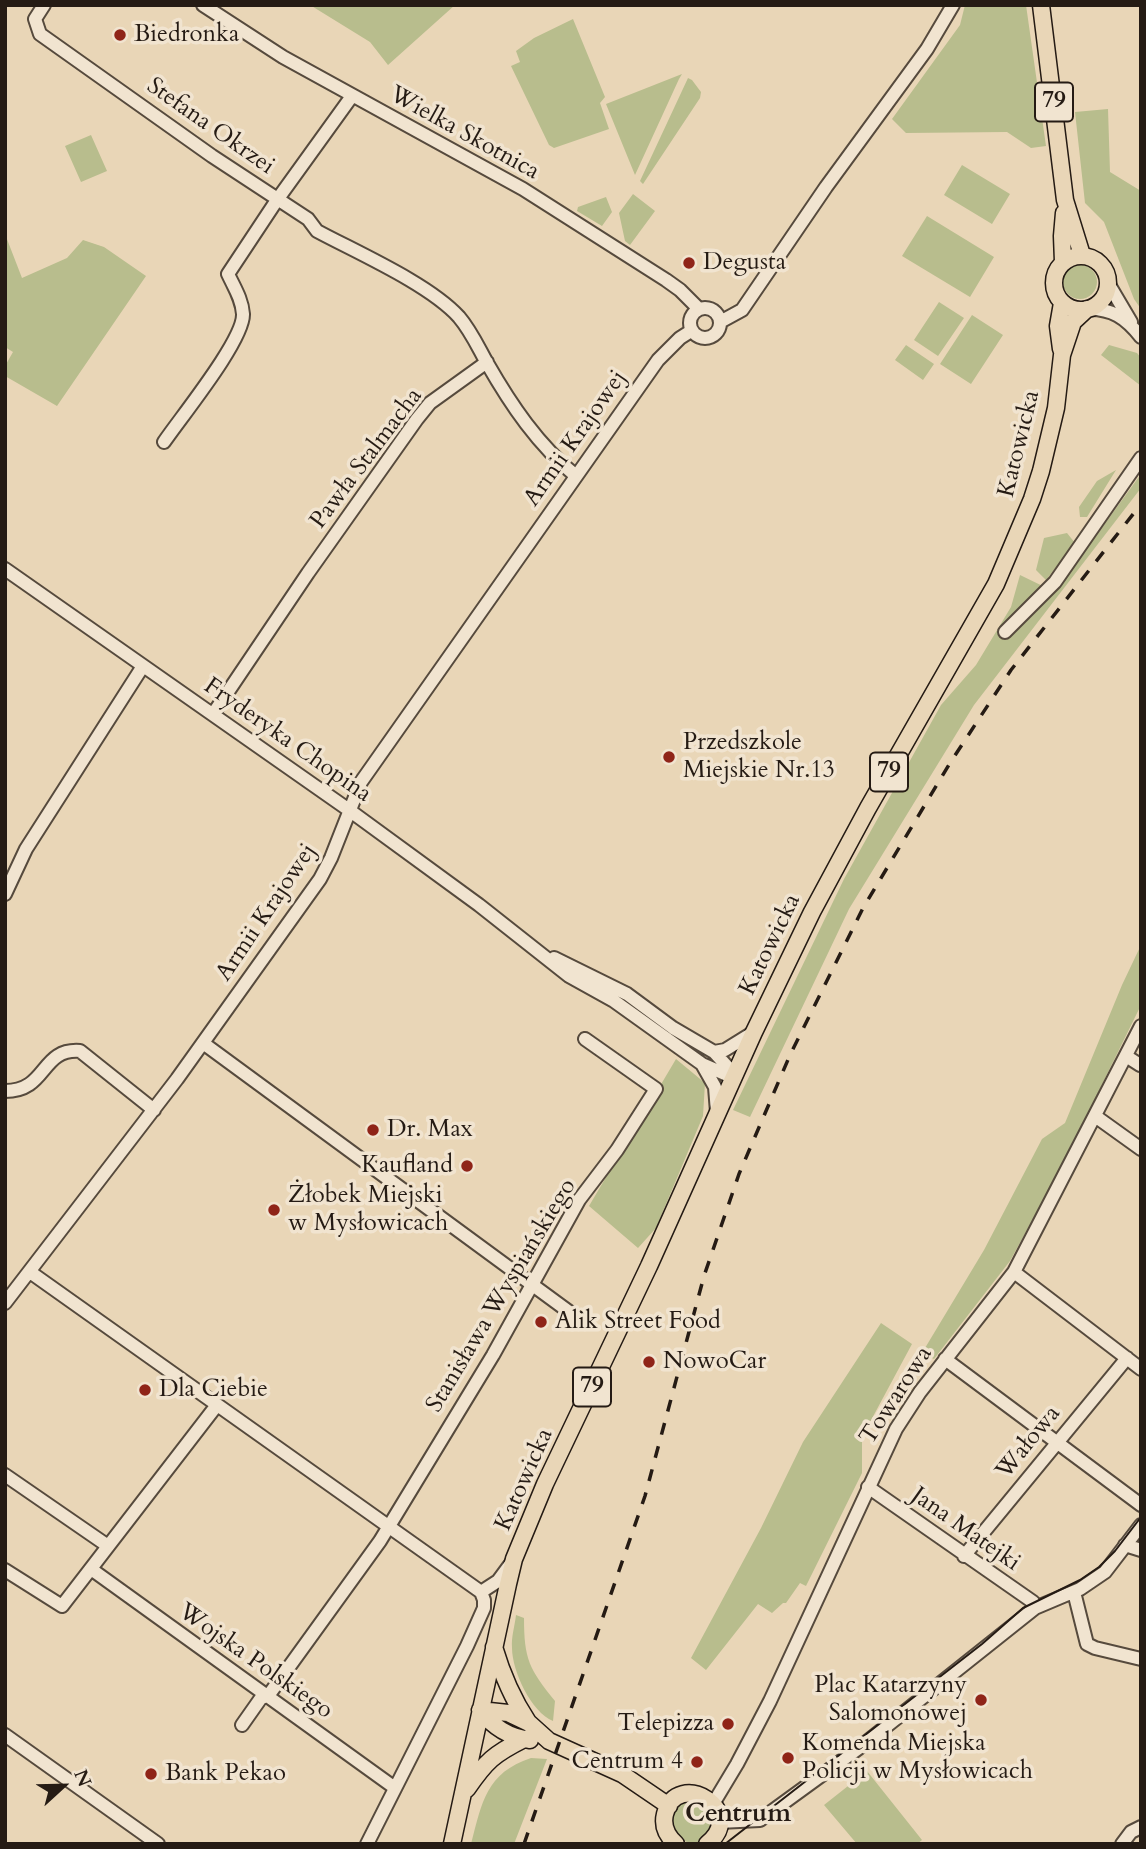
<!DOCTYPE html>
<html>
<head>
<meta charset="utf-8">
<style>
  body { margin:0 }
  #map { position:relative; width:1146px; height:1849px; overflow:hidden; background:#e9d6b7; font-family:Cardo,serif }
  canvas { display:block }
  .frame { position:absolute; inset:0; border:7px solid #251b14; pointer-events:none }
  .north { position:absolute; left:28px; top:1751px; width:70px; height:70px; -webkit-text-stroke:5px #f1e4d0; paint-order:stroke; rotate:68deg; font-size:19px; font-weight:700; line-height:28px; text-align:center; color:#251b14 }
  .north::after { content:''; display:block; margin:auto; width:24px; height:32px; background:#251b14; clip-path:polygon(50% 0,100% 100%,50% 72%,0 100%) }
</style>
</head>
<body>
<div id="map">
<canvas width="1146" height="1849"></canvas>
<div class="frame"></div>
<div class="north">N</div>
</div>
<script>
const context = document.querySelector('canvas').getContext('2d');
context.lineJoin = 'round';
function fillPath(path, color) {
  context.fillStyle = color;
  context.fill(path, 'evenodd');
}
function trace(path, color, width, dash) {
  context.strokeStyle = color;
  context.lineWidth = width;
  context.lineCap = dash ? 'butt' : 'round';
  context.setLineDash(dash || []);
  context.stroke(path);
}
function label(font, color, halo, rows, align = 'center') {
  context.font = font + ' Cardo,serif';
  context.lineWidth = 7;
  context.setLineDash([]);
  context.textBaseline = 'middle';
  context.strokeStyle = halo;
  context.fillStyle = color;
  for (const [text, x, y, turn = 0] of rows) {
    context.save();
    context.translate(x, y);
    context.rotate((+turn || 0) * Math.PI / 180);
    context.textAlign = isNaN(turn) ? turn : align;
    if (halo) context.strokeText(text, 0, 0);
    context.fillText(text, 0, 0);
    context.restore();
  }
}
const green = new Path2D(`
  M310,5H455L388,65L370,42Z
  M965,5H1026L1046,146L1031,148L1007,132L906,133L892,119L960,25Z
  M573,19L605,97L600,103L609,129L554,148L549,145L511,66L520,62L516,51L534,38Z
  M682,74L679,79L635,175L606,104Z
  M688,78L692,80L701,92L700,98L643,184L640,181Z
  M1108,109L1110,172L1141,191V309L1134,299L1104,222L1085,203L1075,112Z
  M91,135L107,171L81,182L65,146Z
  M962,165L1010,194L992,224L944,195Z
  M633,194L655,211L630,245L625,241L619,213Z
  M606,197L612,212L602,226L577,211L578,207Z
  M927,216L994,257L970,297L902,256Z
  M5,234L22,278L67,258L83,240L104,247L146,276L57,406L5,376V366L13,352L5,347Z
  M1063 282a17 17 0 1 1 34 0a17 17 0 1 1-34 0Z
  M939,302L964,318L938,356L914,340Z
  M972,315L1003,335L971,384L940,364Z
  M906,345L934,364L923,380L895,360Z
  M1109,345L1137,353L1141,358V386L1101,355Z
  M1116,470L1087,517H1080L1079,507L1097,481Z
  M1141,474V488L974,705L849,909L750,1117L733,1110L844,879L941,705L976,665L1011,607L1020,575L1055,592Z
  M1067,533L1075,543L1046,580L1036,570L1044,538Z
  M1141,945V1005L1064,1162L1010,1261L934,1359L922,1353L984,1250L1042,1139L1065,1123L1122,985Z
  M676,1059L705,1083L703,1116L656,1228L638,1248L589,1206Z
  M881,1323L912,1344L862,1437V1473L806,1586L800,1583L786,1603H783L772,1613L758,1604L706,1670L691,1658L761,1528L803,1442Z
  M516,1615L524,1618C524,1659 529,1669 555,1701L553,1721C531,1712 512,1671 512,1648C511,1637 515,1625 516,1615Z
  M531,1758L547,1759L514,1844H471C482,1802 486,1773 531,1758Z
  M867,1771L922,1840L917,1844H857L824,1805Z
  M699,1800L715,1819L703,1841C682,1848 676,1834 668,1817L681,1801Z`);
const minor = new Path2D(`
  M44,5L35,19L40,34L212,156L308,219L317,231C358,253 429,284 459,317C471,331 478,347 487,363C511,405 538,445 576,476
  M203,5L283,57L523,189L666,280L680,290L699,309
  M1108,283L1131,322
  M690 323a15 15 0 1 1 30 0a15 15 0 1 1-30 0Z
  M1087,309C1112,308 1126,318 1141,337
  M720,322L742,310L826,187L927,49L953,5
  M164,442C181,417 244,340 243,314C242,299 234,287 228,274L277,200L352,96
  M5,569L349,810L479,905L569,976L614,1001L702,1064L734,1078
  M1005,632L1055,582L1141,458
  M213,714L308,573L417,419L430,403L487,362
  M5,894L26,849L143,666
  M554,958L627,994L673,1028L714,1052L735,1075
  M203,1043L583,1322
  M714,1052L725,1050L754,1032
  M1126,1056L1140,1065
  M702,1064L715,1087L717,1112
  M5,1091C48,1091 40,1048 80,1051L154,1110
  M1095,1116L1141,1149
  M30,1272L481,1592
  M1014,1272L1141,1369
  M5,1303L177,1079L320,879L331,858L361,782L658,360L680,338L691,331
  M945,1359L1141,1505
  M5,1475L108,1546
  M868,1487L1033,1602L1035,1608
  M1125,1545L1141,1550
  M964,1556L1127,1358
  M91,1569L395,1788
  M5,1570L62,1606L217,1405
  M481,1592L498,1581L512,1562
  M1074,1592L1087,1644L1095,1648L1141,1659
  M242,1725L261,1698L268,1696L380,1541L493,1355L579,1200L617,1150L656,1089L585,1039
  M5,1735L158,1844
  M713,1804L737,1764L770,1701L896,1429L920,1392L1014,1272L1141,1026
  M719,1822L760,1820L859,1748L1035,1608L1080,1589L1105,1572L1141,1525
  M367,1844L467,1646L484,1608V1600L481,1592
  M1122,1844L1131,1832L1141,1827`);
const major = new Path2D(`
  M1041,5L1065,200L1082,255
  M1054 283a27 27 0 1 1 54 0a27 27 0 1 1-54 0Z
  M1063,262L1062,236L1064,213
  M1061,349L1058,326L1062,303
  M494,1647C502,1674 512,1698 528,1722
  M480,1710L508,1713L529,1723L549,1741L622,1774L669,1806
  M480,1710C493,1727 508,1737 530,1740
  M467,1789C486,1761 494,1754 524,1739
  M452,1844L508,1584L514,1559L545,1484L649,1266L754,1032L812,912L868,808L996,584L1032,499L1041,471L1056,408L1062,355L1073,322L1087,309
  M676,1844C667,1836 662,1826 665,1814C677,1767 749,1811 707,1844`);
const tram = new Path2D(`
  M725,1844L982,1644L1023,1608L1080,1580L1099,1567L1115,1551L1141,1517`);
const rail = new Path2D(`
  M524,1844L645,1496L704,1276L739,1174L790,1055L863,908L950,763L1011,670L1141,504`);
const markers = [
  [120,35,7,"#8f2418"],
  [689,263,7,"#8f2418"],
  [669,757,7,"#8f2418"],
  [373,1130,7,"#8f2418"],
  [467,1166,7,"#8f2418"],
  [274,1210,7,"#8f2418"],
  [541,1322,7,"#8f2418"],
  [649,1362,7,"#8f2418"],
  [145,1390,7,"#8f2418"],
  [981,1700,7,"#8f2418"],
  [728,1724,7,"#8f2418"],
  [788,1758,7,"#8f2418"],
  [697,1762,7,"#8f2418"],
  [151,1774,7,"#8f2418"]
];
const shields = [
  [1054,102,38],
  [889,772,38],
  [592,1387,38]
];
const shieldNames = [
  ["79",1054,102],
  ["79",889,772],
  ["79",592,1387]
];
const poiNames = [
  ["Biedronka",134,35],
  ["Degusta",703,263],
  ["Przedszkole",683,743],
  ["Miejskie Nr.13",683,771],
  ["Dr. Max",387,1130],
  ["Kaufland",453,1166,"right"],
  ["Żłobek Miejski",288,1196],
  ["w Mysłowicach",288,1224],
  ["Alik Street Food",555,1322],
  ["NowoCar",663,1362],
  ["Dla Ciebie",159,1390],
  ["Plac Katarzyny",967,1686,"right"],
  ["Salomonowej",967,1714,"right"],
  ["Telepizza",714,1724,"right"],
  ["Komenda Miejska",802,1744],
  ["Policji w Mysłowicach",802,1772],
  ["Centrum 4",683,1762,"right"],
  ["Bank Pekao",165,1774]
];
const streetNames = [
  ["Stefana Okrzei",210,127,35],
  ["Wielka Skotnica",464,134,29],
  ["Armii Krajowej",576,439,-55],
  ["Katowicka",1020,444,-76],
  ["Pawła Stalmacha",367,459,-53],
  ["Fryderyka Chopina",287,741,35],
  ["Armii Krajowej",267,913,-56],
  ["Katowicka",771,945,-64],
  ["Stanisława Wyspiańskiego",502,1296,-59],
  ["Towarowa",897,1396,-57],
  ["Wałowa",1029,1443,-51],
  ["Katowicka",525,1480,-66],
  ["Jana Matejki",965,1530,35],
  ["Wojska Polskiego",255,1662,35]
];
const neighbourhoodNames = [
  ["Centrum",738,1815]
];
fillPath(green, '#b8bd8d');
trace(minor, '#564a3d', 16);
trace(major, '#251b14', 19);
trace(minor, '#f1e4d0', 12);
trace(major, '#e9d6b7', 16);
trace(tram, '#251b14', 2);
trace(rail, '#251b14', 3.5, [12, 12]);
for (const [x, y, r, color] of markers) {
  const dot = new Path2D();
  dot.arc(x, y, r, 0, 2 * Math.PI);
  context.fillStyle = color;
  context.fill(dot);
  trace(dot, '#f1e4d0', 2.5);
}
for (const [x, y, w] of shields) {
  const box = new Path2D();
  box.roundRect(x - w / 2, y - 19.5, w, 39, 5);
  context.fillStyle = '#f1e4d0';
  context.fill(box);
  trace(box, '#251b14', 2);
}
label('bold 23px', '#251b14', null, shieldNames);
label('24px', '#251b14', '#f1e4d0', poiNames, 'left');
label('24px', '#251b14', '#f1e4d0', streetNames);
label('bold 26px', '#251b14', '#f1e4d0', neighbourhoodNames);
</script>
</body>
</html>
